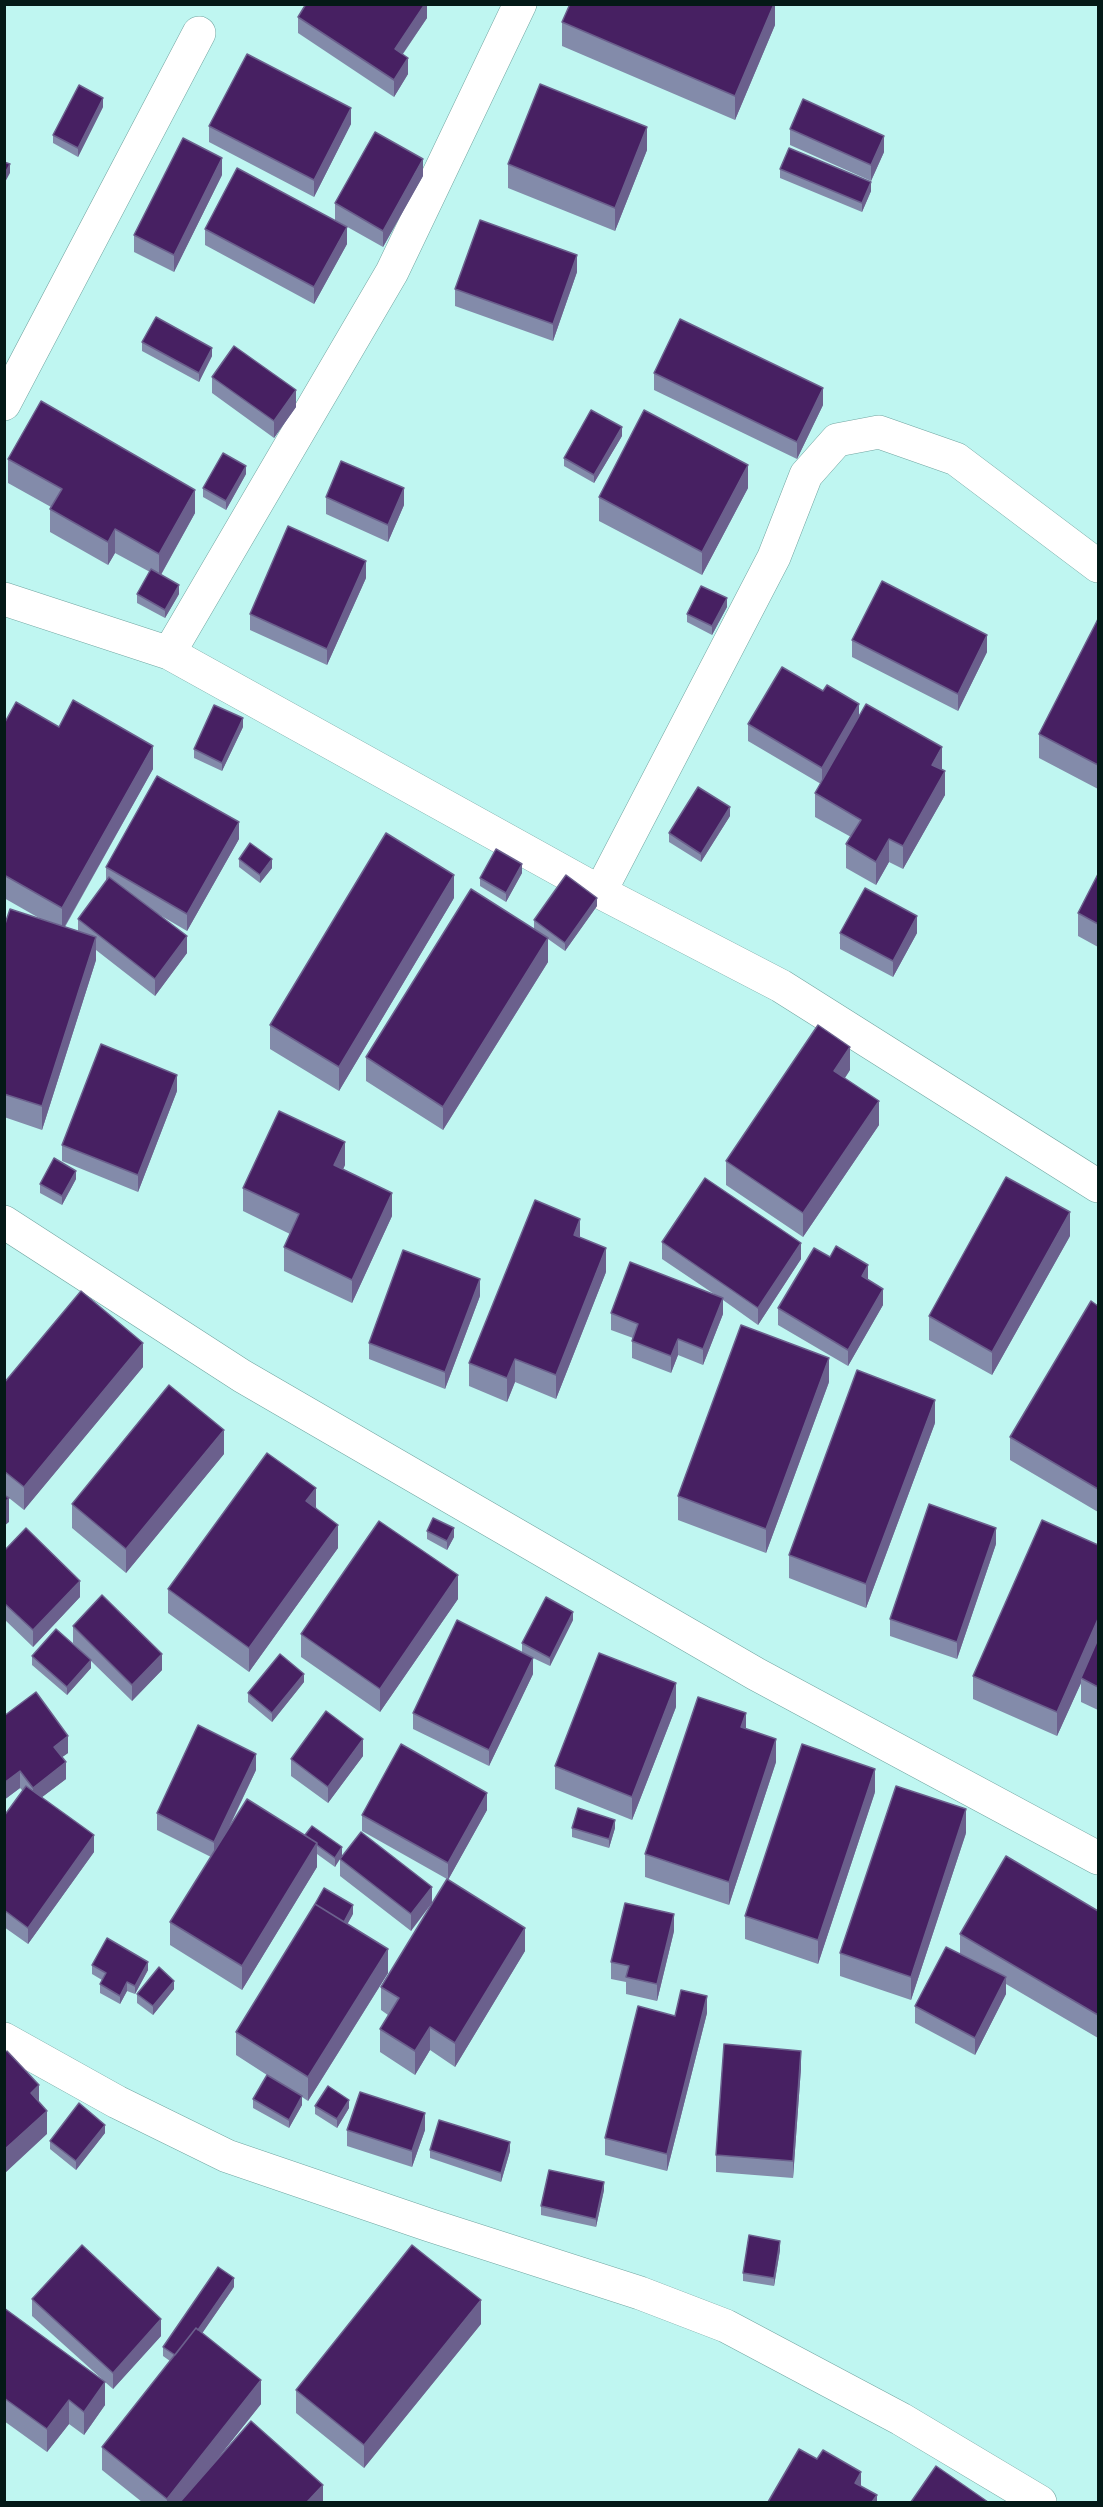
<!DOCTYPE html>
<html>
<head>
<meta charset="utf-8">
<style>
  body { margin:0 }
  #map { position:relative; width:1103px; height:2507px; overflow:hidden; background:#bff6f1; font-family:"Nunito Sans",sans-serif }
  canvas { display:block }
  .frame { position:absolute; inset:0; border:6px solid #041917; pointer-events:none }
</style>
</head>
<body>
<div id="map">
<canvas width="1103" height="2507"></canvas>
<div class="frame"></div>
</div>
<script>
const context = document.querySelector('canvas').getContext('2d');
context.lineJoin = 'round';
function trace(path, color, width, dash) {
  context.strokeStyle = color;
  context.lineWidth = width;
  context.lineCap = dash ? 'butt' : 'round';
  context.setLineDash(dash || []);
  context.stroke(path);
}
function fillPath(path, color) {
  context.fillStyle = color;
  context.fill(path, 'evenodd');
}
const minor = new Path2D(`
  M4,404L199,33
  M4,599L169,653L600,892L781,986L1098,1186
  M169,653L392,272L520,4
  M600,892L774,557L806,475L837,440L879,432L956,459L1098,566
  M4,1222L242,1376L756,1674L1098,1858
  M4,2039L117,2102L227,2156L429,2225L640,2293L726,2326L901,2419L1040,2502`);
const wall = new Path2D(`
  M427,4V18L403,54L408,74L394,97L298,33V17Z
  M775,4V25L735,120L562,46V22Z
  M103,107L78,157L53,143V135Z
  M351,124L314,197L209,142V126Z
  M790,129L884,152L871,181L790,145Z
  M647,150L615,231L508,188V164Z
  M780,169L871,191L862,212L780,178Z
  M222,175L174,272L134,252V235Z
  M423,176L383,247L335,220V203Z
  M205,229L347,244L314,304L205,245Z
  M577,272L553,341L455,306V289Z
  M142,342L212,356L199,382L142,351Z
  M654,373L823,405L797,459L654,390Z
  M212,377L296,407L274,438L212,393Z
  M622,436L594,483L564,466V458Z
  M8,459L195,513L161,575L179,594L165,618L137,603V594L150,572L115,553L108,565L50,532V509L51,507L8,483Z
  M246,474L226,510L203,497V488Z
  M748,488L702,575L599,521V497Z
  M326,497L404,505L388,542L326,514Z
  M366,578L327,665L250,630V614Z
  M727,607L712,635L687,622V614Z
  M1098,619V789L1039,758V734Z
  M852,640L987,652L958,711L852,657Z
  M859,716L942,770L945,795L903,869L889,862L876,885L846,868V844L851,837L815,817V793L821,784L748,741V724Z
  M4,724L59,727L153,769L65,927L78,931V919L106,882V867L239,839L187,931L158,914L187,953L155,996L96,950V960L42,1130L4,1117V927L39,918L4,898Z
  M243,727L222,771L194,758V749Z
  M730,816L701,862L669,842V833Z
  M239,859L272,868L260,883L239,867Z
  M522,873L506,902L480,886V878Z
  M1098,874V947L1078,936V913Z
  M454,898L339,1091L270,1049V1025Z
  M597,906L565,951L548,939V962L443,1130L366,1081V1057L534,929V920Z
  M840,933H917L893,977L840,949Z
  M850,1070L845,1078L879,1125L803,1237L726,1185V1161Z
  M177,1091L138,1192L62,1161V1145Z
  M345,1165L343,1169L392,1216L352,1303L284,1271V1247L290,1234L243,1211V1188Z
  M76,1179L62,1205L40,1193V1184Z
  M1070,1236L992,1375L929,1340V1316Z
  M662,1242L801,1259L758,1325L723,1300V1314L703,1365L678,1355L671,1373L632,1358V1341L633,1338L611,1330V1313L714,1294L662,1259Z
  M830,1257L868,1280L883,1305L848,1366L778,1325V1308Z
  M606,1272L556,1399L515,1382L507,1402L469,1386V1363Z
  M480,1296L445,1389L369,1359V1343Z
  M1098,1306V1512L1010,1460V1437Z
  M143,1367L24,1510L4,1494V1383Z
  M829,1382L766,1553L678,1520V1496Z
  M935,1423L866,1608L789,1578V1555Z
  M224,1454L126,1573L72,1528V1504Z
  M316,1507L338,1548L249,1672L168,1613V1589Z
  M427,1531L454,1537L447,1550L427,1539Z
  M996,1544L957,1659L890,1636V1619Z
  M1098,1545V1710L1081,1702V1683L1057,1736L973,1699V1676Z
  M4,1551L80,1597L33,1647L4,1619Z
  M458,1599L380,1712L301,1657V1634Z
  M573,1620L550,1666L533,1658V1674L489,1766L413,1729V1713L522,1652V1643Z
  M73,1626L162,1670L132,1701L91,1661V1668L67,1695L32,1665V1656L82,1652L73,1643Z
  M304,1682L272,1722L248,1702V1693Z
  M676,1707L632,1820L555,1789V1766Z
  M4,1716L68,1753L62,1757L66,1779L42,1797L94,1852L28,1944L4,1927V1816L23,1791L20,1788L4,1800Z
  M746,1729L776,1762L729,1905L645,1877V1854Z
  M363,1756L328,1803L291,1776V1759Z
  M256,1770L229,1828L305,1835L342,1847L335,1867L317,1854V1867L242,1990L170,1945V1922L211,1857L157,1830V1813Z
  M875,1792L818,1964L745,1939V1916Z
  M487,1810L448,1880L525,1951L455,2067L430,2050L415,2075L380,2052V2029L388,2015L381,2010V1987L447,1879L362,1831V1815Z
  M572,1828H615L609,1848L572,1837Z
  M966,1833L911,2000L840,1976V1953Z
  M340,1859L432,1887L411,1931L340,1876Z
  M1098,1911V2038L1006,1984V1994L975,2055L915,2023V2006L960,1954V1934Z
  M353,1914L347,1924L388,1973L308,2101L302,2097V2105L289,2128L253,2108V2099L284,2086L236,2055V2032Z
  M674,1931L657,2001L626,1994V1982L611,1979V1962Z
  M92,1965L148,1970L135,1994L127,1991L120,2004L100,1993V1984L102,1980L92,1974Z
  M174,1989L153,2015L137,2003V1994Z
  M707,2013L667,2171L605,2155V2138L675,2016Z
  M801,2068L793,2178L716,2172V2155Z
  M315,2106L349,2108L337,2128L315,2114Z
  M347,2130H425L412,2167L347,2146Z
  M105,2133L76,2170L50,2149V2141Z
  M430,2150L510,2151L501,2182L430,2158Z
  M604,2190L596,2227L541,2215V2206Z
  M780,2250L774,2286L743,2281V2273Z
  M234,2287L202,2333L261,2404L210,2468L323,2502H142L102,2470V2447L170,2361L163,2356V2347Z
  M32,2299L161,2336L113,2389L105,2382V2405L84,2435L69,2424L47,2452L4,2421V2308L103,2380L32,2316Z
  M481,2324L364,2468L296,2413V2390Z`);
const shadedWall = new Path2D(`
  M425,4H427V18L395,65V49Z
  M774,4H775V25L735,120V96Z
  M408,58V74L394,97V80Z
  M6,63V80L4,82V65Z
  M103,98V107L78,157V148Z
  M351,108V124L314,197V180Z
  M647,127V150L615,231V208Z
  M884,136V152L871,181V165Z
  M222,158V175L174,272V255Z
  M423,159V176L383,247V231Z
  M10,164V173L4,184V175Z
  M871,182V191L862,212V203Z
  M347,227V244L314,304V287Z
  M577,255V272L553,341V324Z
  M212,348V356L199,382V373Z
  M823,388V405L797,459V442Z
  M296,390V407L274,438V421Z
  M622,427V436L594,483V475Z
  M748,465V488L702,575V552Z
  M246,466V474L226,510V501Z
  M404,488V505L388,542V525Z
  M195,490V513L159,578V554Z
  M115,529V553L108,565V542Z
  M366,561V578L327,665V649Z
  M179,585V594L165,618V610Z
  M727,598V607L712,635V626Z
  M987,635V652L958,711V694Z
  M859,704V721L822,785V768Z
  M243,718V727L222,771V763Z
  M153,746V769L62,931V908Z
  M942,747V771L932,765Z
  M945,771V795L903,869V846Z
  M730,807V816L701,862V854Z
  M239,822V839L187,931V914Z
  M889,839V862L876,885V862Z
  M272,859V868L260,883V875Z
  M522,864V873L506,902V893Z
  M454,875V898L339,1091V1067Z
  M597,898V906L565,951V943Z
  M917,916V933L893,977V961Z
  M187,936V953L155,996V979Z
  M96,937V960L42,1130V1106Z
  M548,938V962L443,1130V1107Z
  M850,1047V1070L834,1094V1071Z
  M177,1075V1091L138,1192V1175Z
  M879,1101V1125L803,1237V1213Z
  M345,1142V1165L334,1189V1165Z
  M76,1171V1179L62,1205V1196Z
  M392,1193V1216L352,1303V1280Z
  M1070,1212V1236L992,1375V1352Z
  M580,1219V1242L574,1235Z
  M801,1243V1259L758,1325V1308Z
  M606,1248V1272L556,1399V1375Z
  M868,1265V1282L862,1276Z
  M480,1279V1296L445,1389V1372Z
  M883,1289V1305L848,1366V1350Z
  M723,1298V1314L703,1365V1349Z
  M678,1339V1355L671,1373V1356Z
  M143,1343V1367L24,1510V1487Z
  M829,1358V1382L766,1553V1529Z
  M515,1359V1382L507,1402V1378Z
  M935,1400V1423L866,1608V1584Z
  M224,1430V1454L126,1573V1549Z
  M316,1488V1512L306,1501Z
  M9,1498V1522L4,1526V1503Z
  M338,1525V1548L249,1672V1648Z
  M454,1528V1537L447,1550V1541Z
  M996,1528V1544L957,1659V1642Z
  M458,1575V1599L380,1712V1689Z
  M80,1581V1597L33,1647V1630Z
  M573,1612V1620L550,1666V1658Z
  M1098,1619V1642L1081,1678V1683L1057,1736V1712Z
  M162,1654V1670L132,1701V1685Z
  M533,1658V1674L489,1766V1750Z
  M91,1660V1668L67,1695V1687Z
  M304,1674V1682L272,1722V1713Z
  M676,1683V1707L632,1820V1797Z
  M746,1713V1736L741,1727Z
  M68,1736V1753L54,1763V1747Z
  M363,1739V1756L328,1803V1787Z
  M776,1739V1762L729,1905V1882Z
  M256,1754V1770L214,1858V1842Z
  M66,1762V1779L33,1804V1788Z
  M875,1769V1792L818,1964V1940Z
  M20,1771V1788L4,1800V1783Z
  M487,1793V1810L448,1880V1863Z
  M966,1809V1833L911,2000V1977Z
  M615,1820V1828L609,1848V1839Z
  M94,1835V1852L28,1944V1928Z
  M317,1843V1867L242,1990V1966Z
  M342,1847V1856L335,1867V1858Z
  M432,1887V1903L411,1931V1914Z
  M353,1905V1914L342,1934V1925Z
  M674,1914V1931L657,2001V1984Z
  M525,1928V1951L455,2067V2043Z
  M388,1949V1973L308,2101V2077Z
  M148,1962V1970L135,1994V1986Z
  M1006,1977V1994L975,2055V2038Z
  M174,1981V1989L153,2015V2006Z
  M127,1982V1991L120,2004V1996Z
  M707,1996V2013L667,2171V2154Z
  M430,2027V2050L415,2075V2051Z
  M801,2051V2068L793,2178V2161Z
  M39,2085V2109L31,2093Z
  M302,2096V2105L289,2128V2120Z
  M349,2100V2108L337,2128V2119Z
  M47,2111V2134L4,2174V2150Z
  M425,2113V2130L412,2167V2151Z
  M105,2125V2133L76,2170V2161Z
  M510,2142V2151L501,2182V2173Z
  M604,2182V2190L596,2227V2219Z
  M780,2241V2250L774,2286V2278Z
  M234,2278V2287L179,2367V2358Z
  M481,2300V2324L364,2468V2445Z
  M161,2319V2336L113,2389V2373Z
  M261,2380V2404L183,2502H167V2499Z
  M105,2382V2405L84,2435V2412Z
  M69,2400V2424L47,2452V2429Z
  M861,2472V2496L855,2483Z
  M323,2485V2502H307Z
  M877,2495V2502H872Z`);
const building = new Path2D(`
  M306,4H425L395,49L408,58L394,80L298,17Z
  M570,4H774L735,96L562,22Z
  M247,54L351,108L314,180L209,126Z
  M540,84L647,127L615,208L508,164Z
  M79,85L103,98L78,148L53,135Z
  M803,99L884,136L871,165L790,129Z
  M375,132L423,159L383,231L335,203Z
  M183,138L222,158L174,255L134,235Z
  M789,148L871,182L862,203L780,169Z
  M4,162L10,164L4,175Z
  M237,168L347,227L314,287L205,229Z
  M480,220L577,255L553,324L455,289Z
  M156,317L212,348L199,373L142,342Z
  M680,319L823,388L797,442L654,373Z
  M234,346L296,390L274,421L212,377Z
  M41,401L195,490L159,554L115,529L108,542L50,509L62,489L8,459Z
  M591,410L622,427L594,475L564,458Z
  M644,410L748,465L702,552L599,497Z
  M223,453L246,466L226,501L203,488Z
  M341,461L404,488L388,525L326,497Z
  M288,526L366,561L327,649L250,614Z
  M151,569L179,585L165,610L137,594Z
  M882,581L987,635L958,694L852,640Z
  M701,586L727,598L712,626L687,614Z
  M1098,619V765L1039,734Z
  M782,667L823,691L827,685L859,704L822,768L748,724Z
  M73,700L153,746L62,908L4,875V724L16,702L59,727Z
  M866,704L942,747L932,765L945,771L903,846L889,839L876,862L846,844L861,820L815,793Z
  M214,705L243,718L222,763L194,749Z
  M157,776L239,822L187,914L106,867Z
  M698,787L730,807L701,854L669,833Z
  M386,833L454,875L339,1067L270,1025Z
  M250,843L272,859L260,875L239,859Z
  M496,849L522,864L506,893L480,878Z
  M1098,874V924L1078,913Z
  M566,875L597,898L565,943L534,920Z
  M109,877L187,936L155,979L78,919Z
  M865,888L917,916L893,961L840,933Z
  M471,889L548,938L443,1107L366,1057Z
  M10,909L96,937L42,1106L4,1094V927Z
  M818,1025L850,1047L834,1071L879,1101L803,1213L726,1161Z
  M101,1044L177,1075L138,1175L62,1145Z
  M279,1111L345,1142L334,1165L392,1193L352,1280L284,1247L299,1214L243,1188Z
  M54,1158L76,1171L62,1196L40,1184Z
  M1006,1177L1070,1212L992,1352L929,1316Z
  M705,1178L801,1243L758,1308L662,1242Z
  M535,1200L580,1219L574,1235L606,1248L556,1375L515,1359L507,1378L469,1363Z
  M836,1246L868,1265L862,1276L883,1289L848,1350L778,1308L814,1248L830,1257Z
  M403,1250L480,1279L445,1372L369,1343Z
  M630,1262L723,1298L703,1349L678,1339L671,1356L632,1341L638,1324L611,1313Z
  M81,1291L143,1343L24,1487L4,1471V1383Z
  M1091,1301L1098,1306V1489L1010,1437Z
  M741,1325L829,1358L766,1529L678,1496Z
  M857,1370L935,1400L866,1584L789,1555Z
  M169,1385L224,1430L126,1549L72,1504Z
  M267,1453L316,1488L306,1501L338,1525L249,1648L168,1589Z
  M4,1495L9,1498L4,1503Z
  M929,1504L996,1528L957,1642L890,1619Z
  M433,1518L454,1528L447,1541L427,1531Z
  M1042,1520L1098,1545V1619L1057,1712L973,1676Z
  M379,1521L458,1575L380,1689L301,1634Z
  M26,1528L80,1581L33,1630L4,1603V1551Z
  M102,1595L162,1654L132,1685L73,1626Z
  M546,1597L573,1612L550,1658L522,1643Z
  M457,1620L533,1658L489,1750L413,1713Z
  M56,1629L91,1660L67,1687L32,1656Z
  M1098,1639V1687L1081,1678Z
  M599,1653L676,1683L632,1797L555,1766Z
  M280,1654L304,1674L272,1713L248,1693Z
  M36,1692L68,1736L54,1747L66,1762L33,1788L20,1771L4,1783V1716Z
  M698,1697L746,1713L741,1727L776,1739L729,1882L645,1854Z
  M326,1711L363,1739L328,1787L291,1759Z
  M198,1725L256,1754L214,1842L157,1813Z
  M401,1744L487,1793L448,1863L362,1815Z
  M802,1744L875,1769L818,1940L745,1916Z
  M26,1786L94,1835L28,1928L4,1910V1816Z
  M896,1786L966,1809L911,1977L840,1953Z
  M247,1799L317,1843L242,1966L170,1922Z
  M578,1808L615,1820L609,1839L572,1828Z
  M312,1826L342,1847L335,1858L317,1845V1843L305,1835Z
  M361,1832L432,1887L411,1914L340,1859Z
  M1006,1856L1098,1911V2015L960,1934Z
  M447,1879L525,1928L455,2043L430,2027L415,2051L380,2029L399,1998L381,1987Z
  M324,1888L353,1905L344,1922L315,1904Z
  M625,1903L674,1914L657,1984L626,1977L629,1966L611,1962Z
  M315,1904L388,1949L308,2077L236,2032Z
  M107,1938L148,1962L135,1986L127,1982L120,1996L100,1984L106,1973L92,1965Z
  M946,1947L1006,1977L975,2038L915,2006Z
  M159,1967L174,1981L153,2006L137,1994Z
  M681,1990L707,1996L667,2154L605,2138L638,2006L675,2016Z
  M724,2044L801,2051L793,2161L716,2155Z
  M7,2051L39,2085L31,2093L47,2111L4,2150V2053Z
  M267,2075L302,2096L289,2120L253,2099Z
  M328,2086L349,2100L337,2119L315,2106Z
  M360,2092L425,2113L412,2151L347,2130Z
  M79,2103L105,2125L76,2161L50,2141Z
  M439,2120L510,2142L501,2173L430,2150Z
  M549,2170L604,2182L596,2219L541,2206Z
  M749,2235L780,2241L774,2278L743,2273Z
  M82,2245L161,2319L113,2373L32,2299Z
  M412,2245L481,2300L364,2445L296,2390Z
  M218,2267L234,2278L198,2330L196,2328L175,2355L163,2347Z
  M4,2308L105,2382L84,2412L69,2400L47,2429L4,2398Z
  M196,2328L261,2380L167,2499L102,2447Z
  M251,2421L323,2485L307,2502H180Z
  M799,2449L817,2459L823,2450L861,2472L855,2483L877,2495L872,2502H768Z
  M936,2466L988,2502H911Z`);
trace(minor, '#71a5a1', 34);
trace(minor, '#fff', 33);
fillPath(wall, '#838baa');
fillPath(shadedWall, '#6b608d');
fillPath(building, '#472062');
trace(building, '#6b608d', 1.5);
</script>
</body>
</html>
